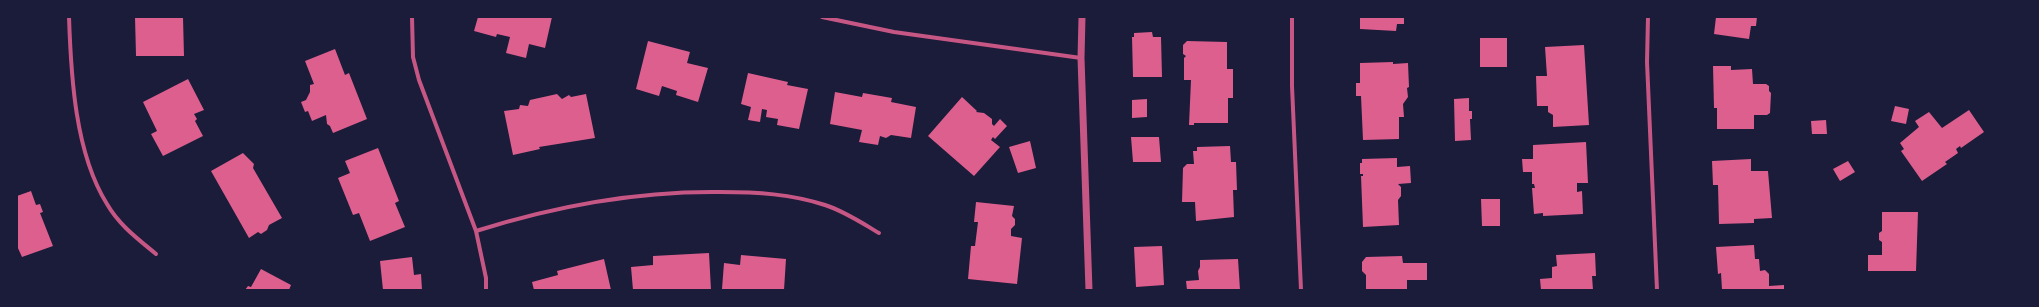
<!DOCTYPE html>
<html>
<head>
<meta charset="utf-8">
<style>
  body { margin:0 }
  #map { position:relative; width:2039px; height:307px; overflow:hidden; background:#1b1b3a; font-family:Georgia,serif }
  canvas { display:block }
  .frame { position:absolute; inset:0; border:18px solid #1b1b3a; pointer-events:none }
</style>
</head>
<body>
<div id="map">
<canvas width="2039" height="307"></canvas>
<div class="frame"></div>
</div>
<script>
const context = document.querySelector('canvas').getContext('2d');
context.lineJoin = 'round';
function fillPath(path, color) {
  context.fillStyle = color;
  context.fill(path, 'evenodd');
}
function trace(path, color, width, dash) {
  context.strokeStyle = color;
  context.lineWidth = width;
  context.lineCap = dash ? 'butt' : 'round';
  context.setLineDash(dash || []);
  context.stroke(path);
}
const building = new Path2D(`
  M135,17H183L184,56H136Z
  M478,17H552L545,48L529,44L526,58L506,53L510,37L497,34L496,37L474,31Z
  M1360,17H1404V24H1397L1396,31L1360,29Z
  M1716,17H1757L1756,26H1751L1749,39L1714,34Z
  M1152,32L1153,37H1161L1162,77H1133L1132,37H1134V33Z
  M1480,38H1507V67H1480Z
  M648,41L690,52L687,63L708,68L698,102L676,95L677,91L662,86L659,96L636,89Z
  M1187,41L1227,42V69H1233V98H1228V123H1194V125H1189L1191,80H1184V58L1186,56L1183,54V45Z
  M1584,45L1589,125L1553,127V115L1548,112V106H1537L1536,76H1547L1545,47Z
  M335,49L345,75L349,73L367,119L333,133L330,126L327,124L326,115L312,121L308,111L305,112L301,102L306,100L310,92V85L314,84L305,61Z
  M1393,62V64L1408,63L1409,87L1407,88L1408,97L1403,104L1404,117H1399V139L1363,140L1361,96H1356V83H1360V63Z
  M1713,66H1731V70L1752,69L1753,84H1766L1769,86V91L1771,93L1770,113L1767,115H1754V129H1717V108H1714Z
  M748,73L788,82L787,85L808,89L799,129L777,125L778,119L766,117L767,110L762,109L760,122L748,120L751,107L741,104Z
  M188,79L204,110L194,114L197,119L195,121L203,136L163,156L151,134L157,131L143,102Z
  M835,92L862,97L863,93L892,98L891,102L916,107L911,138L891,135L886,138L880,136L878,145L859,142L862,130L830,124Z
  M557,94L562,99L569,95L571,97L586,94L595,138L539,147L540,149L513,155L504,111L519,109L520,105L528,106L530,100Z
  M962,97L977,111L976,112L984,113L992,119V124L994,126L1000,119L1007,126L995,139L993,137L991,140L1000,147L974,176L928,136Z
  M1469,98V111H1472V119H1470L1471,140L1455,141L1454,99Z
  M1147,99V117L1132,118V100Z
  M1895,106L1909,109L1906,124L1891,121Z
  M1969,110L1984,132L1961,148L1960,146L1956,149L1958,153L1945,162L1947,164L1922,181L1901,151L1904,149L1900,143L1919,127L1915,121L1929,112L1942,128Z
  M1826,120L1827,134H1812L1811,121Z
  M1131,137H1159L1161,162H1133Z
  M1030,141L1036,168L1018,173L1009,147Z
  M1586,142L1588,183H1577V192L1582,191L1583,214L1543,216V213L1534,214L1532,188H1535L1534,184H1532V172H1523L1522,159H1533V145Z
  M1230,146L1231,162H1236L1237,190H1233L1234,217L1196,221L1195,202H1182L1183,168L1187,164H1194L1193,151H1197V147Z
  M378,148L399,201L395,203L405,227L370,241L359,213L353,215L338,178L350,173L345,161Z
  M243,153L254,164L253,168L282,218L269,225L267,230L261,234L258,232L249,238L211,171Z
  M1397,158V167L1410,166L1411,183L1398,184L1401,187V196L1398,200L1399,225L1363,227L1361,176H1363V174H1360V163H1362V159Z
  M1751,159V171H1768L1772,218L1754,219V223L1719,224L1718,185H1713L1712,161Z
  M1848,161L1855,172L1840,181L1833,169Z
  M31,191L36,205L40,204L43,212L40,213L53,246L22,257L17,246V196Z
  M1481,199H1500V226H1482Z
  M976,202L1014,206L1012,216L1015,219V225L1011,229V236L1022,238L1017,284L968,279L971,246H975L978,222H974Z
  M1882,212H1918L1916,271H1868V255H1882V242L1879,240V233L1882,231Z
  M1754,245L1755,259H1759L1760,271L1765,270L1769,274V286L1784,285V290H1722L1721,273L1718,274L1716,247Z
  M1162,246L1164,285L1136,287L1134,247Z
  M709,253L711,290H633L631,267L653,265V256Z
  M1595,253L1596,276H1592L1593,290H1541L1540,279L1552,278V267L1557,266L1556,255Z
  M741,255L786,259L784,290L722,289L724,263L740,265Z
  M1402,256L1403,263H1427V280H1407V290H1366V275L1362,271V262L1366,257Z
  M412,257L414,275L421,274L422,290H383L380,261Z
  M604,259L611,290H534L532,282L558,275L557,271Z
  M1238,259L1240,290H1187L1186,281L1199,280L1198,271L1200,267V260Z
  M261,269L291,285L289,290H245L248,286L251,287Z`);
const minor = new Path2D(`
  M69,17C71,76 75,153 107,204C119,225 138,239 156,254
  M412,17L413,57L419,80L476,231L486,278V290
  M822,17L894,32L1081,58
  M1292,17V86L1301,290
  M1648,17L1647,62L1657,290
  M476,231C555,206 637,191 720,192C757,192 791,194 825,205C844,211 862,223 879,233`);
const tertiary = new Path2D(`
  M1082,17L1081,58L1089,290`);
fillPath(building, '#dd5f8e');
trace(minor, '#c65784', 4);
trace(tertiary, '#c65784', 7);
</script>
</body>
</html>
